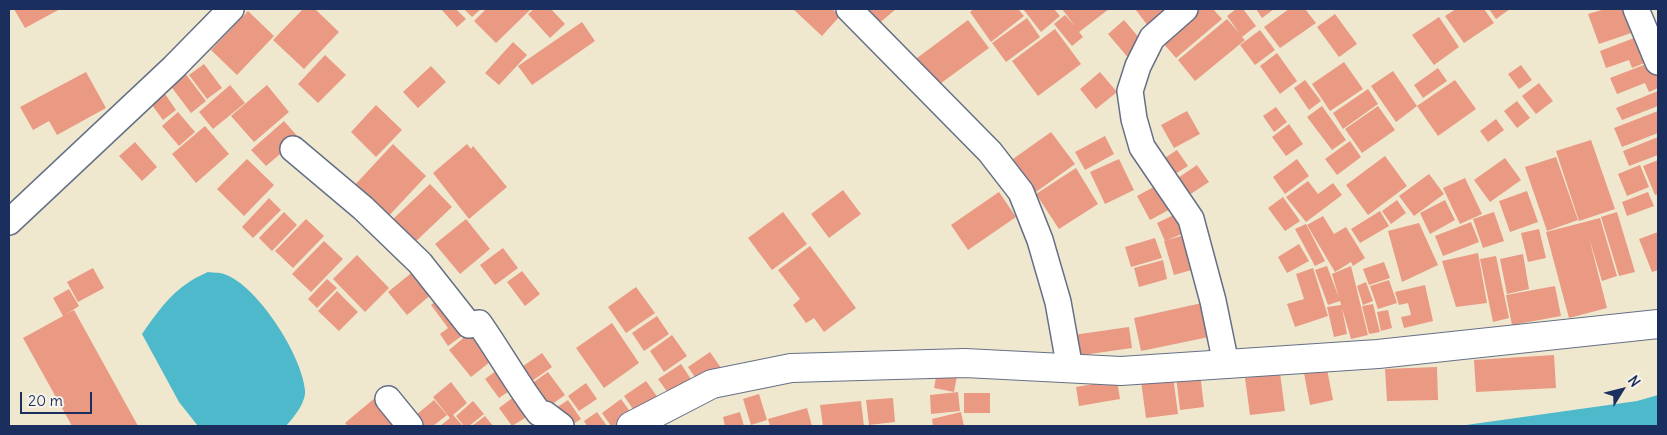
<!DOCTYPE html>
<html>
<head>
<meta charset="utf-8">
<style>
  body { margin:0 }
  #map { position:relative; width:1667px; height:435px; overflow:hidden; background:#efe8cf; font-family:Delius,sans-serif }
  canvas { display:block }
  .frame { position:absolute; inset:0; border:10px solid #1b2f5e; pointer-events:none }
  .north { position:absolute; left:1597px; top:365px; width:50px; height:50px; -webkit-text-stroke:4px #f7f3e8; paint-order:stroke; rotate:54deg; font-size:14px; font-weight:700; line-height:20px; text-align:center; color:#1b2f5e }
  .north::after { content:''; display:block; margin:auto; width:18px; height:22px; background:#1b2f5e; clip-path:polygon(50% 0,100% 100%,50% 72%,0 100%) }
  .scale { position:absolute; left:20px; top:392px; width:72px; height:22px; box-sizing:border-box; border:2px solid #1b2f5e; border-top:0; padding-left:6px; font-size:15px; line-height:18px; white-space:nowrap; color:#1b2f5e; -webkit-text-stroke:4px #f7f3e8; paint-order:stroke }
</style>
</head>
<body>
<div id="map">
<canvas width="1667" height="435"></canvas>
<div class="frame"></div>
<div class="north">N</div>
<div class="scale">20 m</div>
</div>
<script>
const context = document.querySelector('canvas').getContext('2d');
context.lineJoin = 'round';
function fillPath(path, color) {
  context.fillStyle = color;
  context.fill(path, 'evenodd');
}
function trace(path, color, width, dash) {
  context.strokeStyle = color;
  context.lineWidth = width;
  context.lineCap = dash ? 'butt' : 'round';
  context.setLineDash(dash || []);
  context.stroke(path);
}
const water = new Path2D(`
  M208,272C213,273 219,272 224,274C257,285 302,355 305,390C306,403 294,417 286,426H198L179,402L142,334C162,306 175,286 208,272Z
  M1658,395V426H1459L1637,401Z`);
const building = new Path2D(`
  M14,9H60L25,28Z
  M303,9H315L339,32L304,69L273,40Z
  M441,9H456L466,19L457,27Z
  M464,9H481L472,17Z
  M486,9H531L496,43L474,21Z
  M534,9H551L565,24L550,38L528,14Z
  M793,9H832L840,16L822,36Z
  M862,9H896L877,25Z
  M974,9H1018L1024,16L991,42L970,12Z
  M1023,9H1054L1060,16L1041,32Z
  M1062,9H1109L1079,32L1083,37L1072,46L1054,24L1065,15L1075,26Z
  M1135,9H1170L1152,31Z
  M1189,9H1213L1222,19L1176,58L1157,36Z
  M1236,9H1243L1256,26L1242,37L1245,40L1195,81L1178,60L1227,19L1240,34L1227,16Z
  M1256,9H1274L1262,18Z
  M1289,9H1305L1316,23L1280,48L1264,27Z
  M1456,9H1484L1494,23L1464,43L1445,16Z
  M1489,9H1510L1496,19Z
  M1605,9H1629L1637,31L1599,44L1588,14Z
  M248,11L274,36L237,75L211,50Z
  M1335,14L1357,44L1339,57L1317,27Z
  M1439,17L1459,47L1434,65L1412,35Z
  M1027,18L1040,37L1006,62L992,43Z
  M968,20L989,48L933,89L913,61Z
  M1124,20L1147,47L1131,61L1108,34Z
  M582,22L595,41L532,85L518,66Z
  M1055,29L1081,64L1038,96L1012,61Z
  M1260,30L1275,50L1255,65L1240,45Z
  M1642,35L1652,60L1632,68L1629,60L1606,68L1600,51Z
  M513,42L527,55L499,85L485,73Z
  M1277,53L1297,81L1280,94L1260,66Z
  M325,55L346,75L318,103L298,84Z
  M1654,61L1658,72V88L1649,92L1645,83L1617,94L1610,78Z
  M1344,62L1363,89L1330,111L1312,84Z
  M204,64L222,88L207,99L189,75Z
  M1521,65L1532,80L1519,89L1508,74Z
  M431,66L446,82L418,108L403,92Z
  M1438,68L1447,81L1423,98L1414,85Z
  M1393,71L1417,106L1396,122L1371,86Z
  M86,72L106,108L57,135L49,121L33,130L20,107Z
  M1100,72L1117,92L1096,109L1080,89Z
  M185,73L206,101L191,113L170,85Z
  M1305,80L1321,101L1309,110L1294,88Z
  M1455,80L1476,109L1438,136L1417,106Z
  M1539,83L1553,101L1536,114L1522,96Z
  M230,85L245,103L213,129L199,112Z
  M267,85L289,112L254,142L231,116Z
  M1368,89L1378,104L1343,129L1333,113Z
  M163,91L176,110L163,120L149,101Z
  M1658,91V106L1622,120L1616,108Z
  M1517,101L1530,118L1517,128L1504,111Z
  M376,105L402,130L376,157L351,132Z
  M1322,106L1346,140L1332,150L1307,117Z
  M1378,106L1395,130L1362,153L1345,129Z
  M1276,107L1287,122L1274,132L1263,116Z
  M1187,111L1200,134L1174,148L1161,125Z
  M1658,111V133L1622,147L1614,128Z
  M178,112L195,132L179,146L162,126Z
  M1496,119L1504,130L1488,142L1480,131Z
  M284,121L299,138L266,166L251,150Z
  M1289,124L1303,144L1286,156L1272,137Z
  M205,126L229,154L196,183L172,154Z
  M1051,132L1075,164L1036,192L1013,159Z
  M1105,136L1114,154L1085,170L1075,152Z
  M1658,137V155L1629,166L1623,151Z
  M1591,140L1615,209L1579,221L1556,151Z
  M1350,141L1361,157L1337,175L1325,159Z
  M135,142L157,167L142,181L119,156Z
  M393,144L426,176L385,220L352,188Z
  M467,144L471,149L473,146L507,187L469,219L433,173Z
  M1177,150L1188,166L1170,177L1160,161Z
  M1385,156L1407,186L1368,215L1346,185Z
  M1556,157L1578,220L1547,231L1525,167Z
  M1505,158L1521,180L1490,202L1474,180Z
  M247,159L274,185L244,216L217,189Z
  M1119,159L1134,190L1105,204L1090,172Z
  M1297,159L1309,176L1285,194L1273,177Z
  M1658,160V194L1655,195L1643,166Z
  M1197,165L1209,182L1180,201L1169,184Z
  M1640,165L1649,187L1627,196L1618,174Z
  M1076,168L1098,204L1059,229L1036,194Z
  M1429,174L1444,194L1414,216L1399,196Z
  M1465,178L1482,214L1460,224L1443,188Z
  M1308,181L1318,194L1333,183L1342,195L1306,222L1286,197Z
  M1163,182L1176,206L1150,220L1137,196Z
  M430,184L452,207L413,244L391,221Z
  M843,190L861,214L829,238L811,214Z
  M1527,191L1538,222L1510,232L1499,201Z
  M999,192L1016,217L968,250L951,225Z
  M1648,192L1654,206L1627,216L1622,202Z
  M1283,197L1300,221L1285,231L1268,208Z
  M269,198L281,210L253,238L242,227Z
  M1397,200L1406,213L1391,224L1382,211Z
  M1445,200L1455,220L1430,234L1420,213Z
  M1380,211L1389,226L1360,243L1351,229Z
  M284,212L297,225L272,251L259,238Z
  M783,212L807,244L772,270L748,238Z
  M1180,212L1189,231L1165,241L1157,223Z
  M1494,212L1504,241L1483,248L1473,219Z
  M1617,212L1635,272L1619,276L1601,217Z
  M1323,216L1334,234L1346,227L1365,258L1353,266L1351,262L1335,272L1307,225Z
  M1600,218L1617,276L1602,281L1589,238L1607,308L1569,318L1546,232Z
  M306,219L324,236L293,268L275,251Z
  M466,219L490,249L460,274L435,244Z
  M1471,222L1479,242L1443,256L1435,236Z
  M1419,223L1438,265L1402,282L1388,231Z
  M1306,224L1325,261L1315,266L1295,229Z
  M1539,229L1546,258L1528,262L1521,233Z
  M1658,232V270L1652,272L1639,239Z
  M1191,233L1202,267L1174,275L1164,241Z
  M1155,238L1162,258L1131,267L1125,247Z
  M324,241L343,259L311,292L292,274Z
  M1299,244L1309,261L1287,273L1278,257Z
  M810,246L856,308L824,332L814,318L806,323L793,305L800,299L778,270Z
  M503,248L518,268L495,285L480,265Z
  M1478,253L1487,303L1456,307L1442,261Z
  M1523,254L1529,289L1507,294L1500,259Z
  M357,255L389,288L365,312L333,279Z
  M1496,256L1509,318L1493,322L1480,259Z
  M1163,260L1167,279L1139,287L1134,268Z
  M1384,262L1390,278L1369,285L1363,269Z
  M421,265L439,288L407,315L388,292Z
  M1327,266L1339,298L1332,274L1351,266L1368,335L1351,339L1342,308L1347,334L1334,337L1327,307L1341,305L1340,301L1328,305L1315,270Z
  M93,268L104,288L78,302L67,282Z
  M1313,268L1328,316L1295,327L1287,304L1304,299L1296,274Z
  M522,271L540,294L525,306L507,282Z
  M327,279L337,288L317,308L308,299Z
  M1389,280L1397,303L1378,309L1370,286Z
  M1366,282L1373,301L1363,305L1357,286Z
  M1425,285L1433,321L1404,328L1401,317L1411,315L1408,303L1399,305L1395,292Z
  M1555,286L1561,316L1512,325L1506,295Z
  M636,287L655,313L626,333L608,307Z
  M69,289L79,306L65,315L74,310L138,426H72L23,338L63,316L53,298Z
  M337,291L358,312L339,331L318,311Z
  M444,295L470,330L448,346L440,334L448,328L431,305Z
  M1202,303L1209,337L1141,351L1134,318Z
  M1373,304L1380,332L1369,334L1362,306Z
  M1388,310L1392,328L1381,331L1377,312Z
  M657,316L669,334L644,351L632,333Z
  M612,323L639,363L604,388L576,348Z
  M478,326L500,354L471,377L449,350Z
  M1129,327L1132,348L1076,356L1073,335Z
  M672,335L687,356L664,372L650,351Z
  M710,352L721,368L699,383L688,367Z
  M542,353L552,367L529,383L519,369Z
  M1554,355L1556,388L1476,392L1474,360Z
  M681,364L693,382L671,397L658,379Z
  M1326,364L1333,400L1310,405L1303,368Z
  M504,365L518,385L499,398L485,379Z
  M938,367L958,371L954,392L934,388Z
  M1437,367L1438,400L1387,401L1385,369Z
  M548,372L565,395L541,412L524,389Z
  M1200,373L1204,407L1180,410L1176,376Z
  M1280,373L1285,411L1250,415L1245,378Z
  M1173,376L1178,414L1146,418L1141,381Z
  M1117,380L1120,399L1079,406L1076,387Z
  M646,381L659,399L637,415L624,396Z
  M451,382L467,403L453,415L463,426H440L450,418L433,397Z
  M586,383L597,399L579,411L568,396Z
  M958,392L960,411L931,414L930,395Z
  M519,393L533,413L512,426L499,408Z
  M964,393H990V413H964Z
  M759,394L767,420L751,425L743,399Z
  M376,397L400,426H348L345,423Z
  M893,398L895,422L869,425L866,400Z
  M621,399L634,417L621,426H611L602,413Z
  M434,400L447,415L433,426H415L410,420Z
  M568,400L581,419L570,426L553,410Z
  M473,401L484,414L469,426H464L456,416Z
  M861,401L864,426H823L820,405Z
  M807,408L812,426H770L768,419Z
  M597,412L607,426H587L584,421Z
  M740,412L744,426H725L723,417Z
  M961,412L964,426H933L932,419Z
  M485,416L493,426H472Z`);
const minor = new Path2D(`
  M849,9L990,152L1021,192L1040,240L1058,302L1070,369
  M1185,9L1152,38L1138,66L1130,91L1134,119L1142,147L1191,219L1213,301L1226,364
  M1636,9L1658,62
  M293,149L363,208L420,263L469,325L479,323C500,353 517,384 539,413L545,414L561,426
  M9,222L173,68L231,9
  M388,399L410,426`);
const tertiary = new Path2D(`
  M631,426L712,384L791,368L965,363L1121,371L1378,354L1658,324`);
fillPath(water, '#4eb9ca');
fillPath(building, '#ea9983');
trace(minor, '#657086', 28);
trace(tertiary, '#657086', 30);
trace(minor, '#fff', 25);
trace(tertiary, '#fff', 28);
</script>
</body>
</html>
